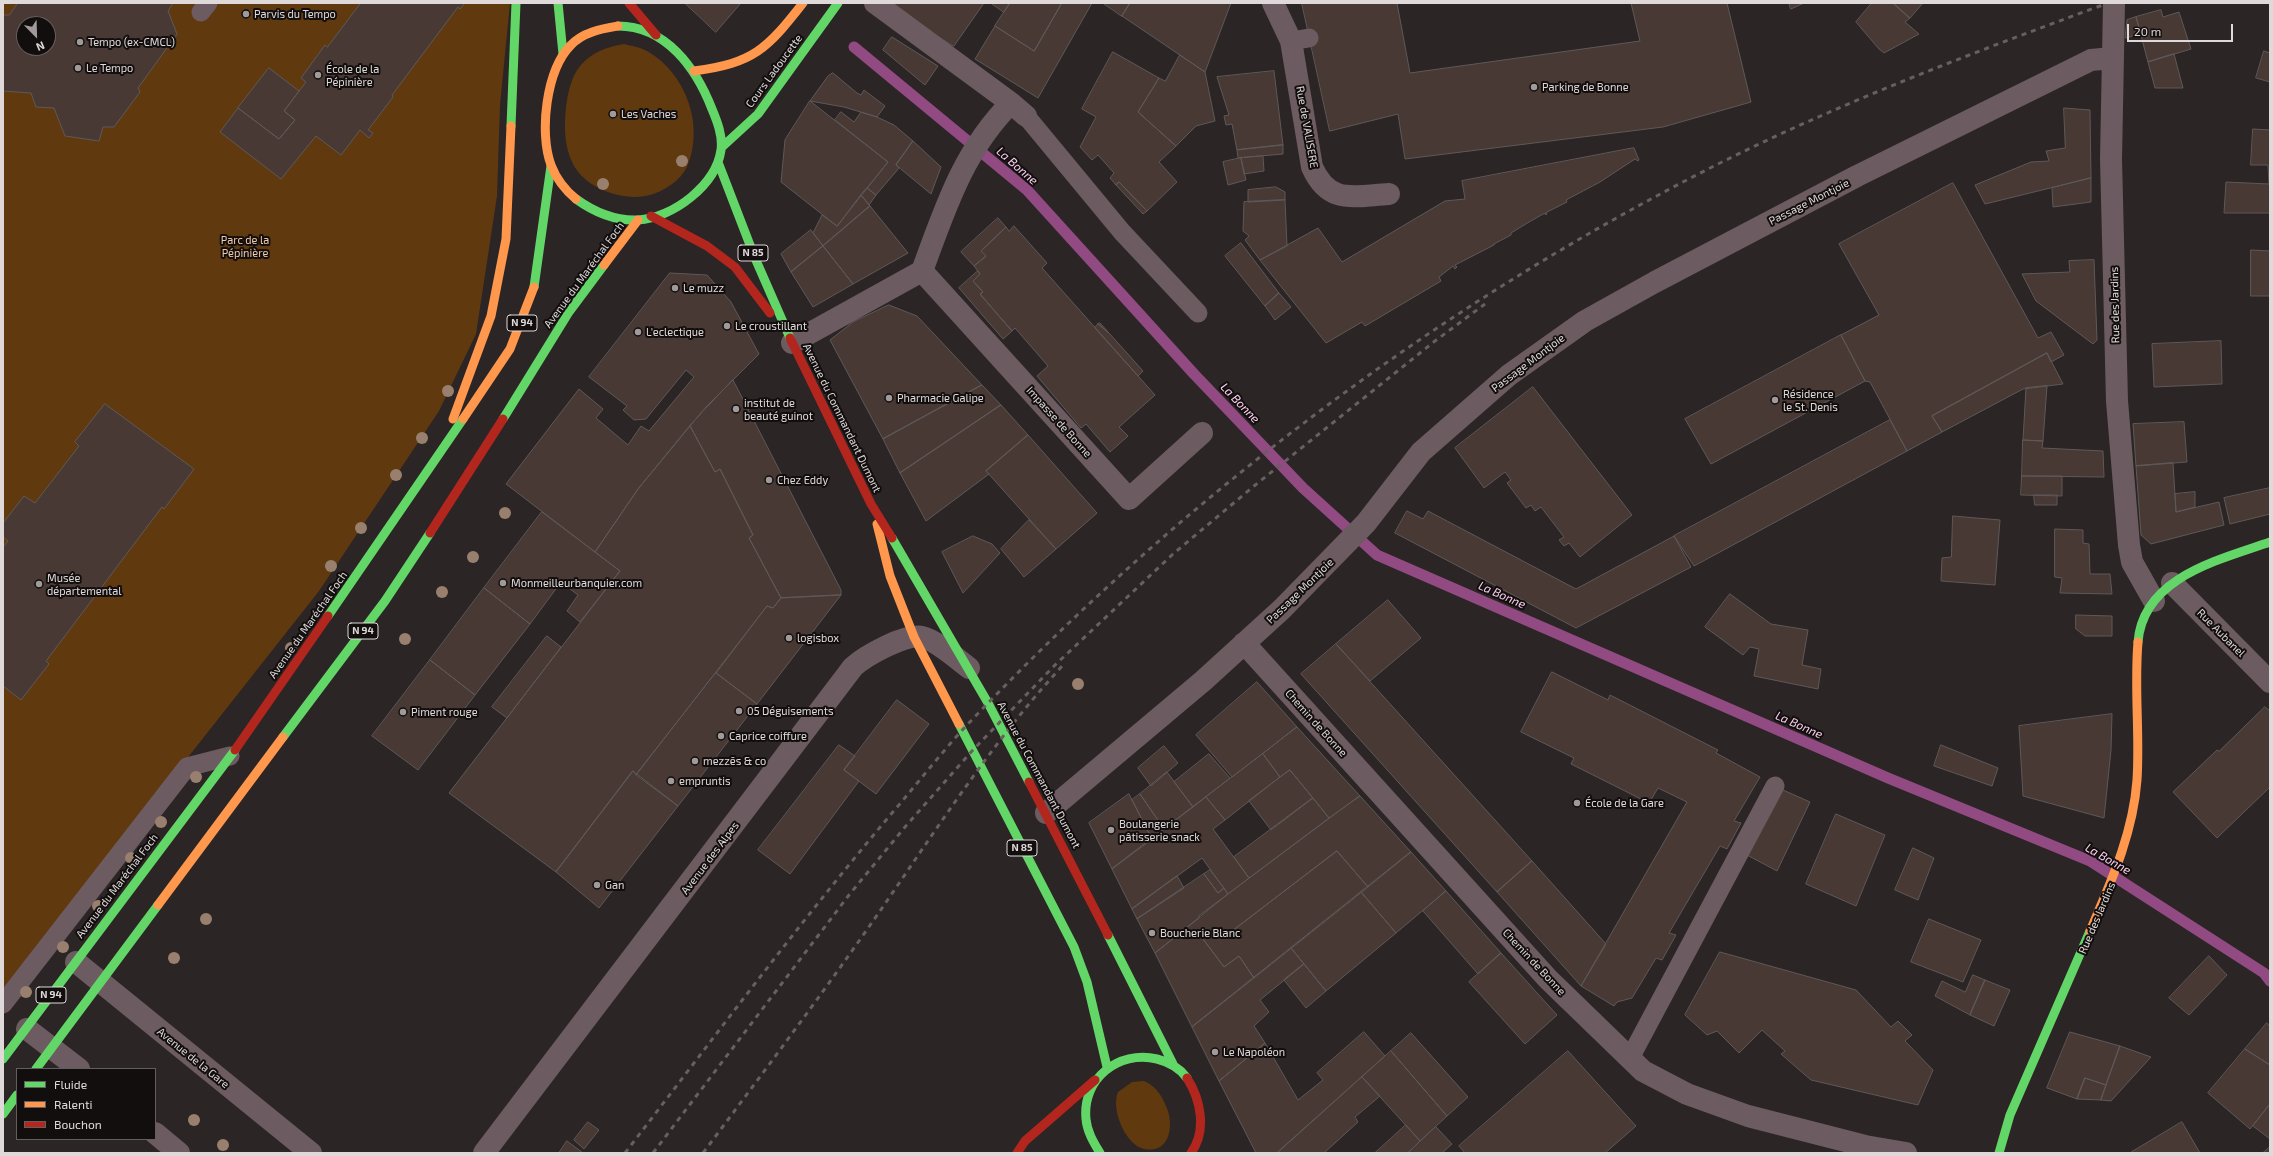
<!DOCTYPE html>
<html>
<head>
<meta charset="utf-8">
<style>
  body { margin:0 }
  #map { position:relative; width:2273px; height:1156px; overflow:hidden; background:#2b2525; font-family:"Exo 2",sans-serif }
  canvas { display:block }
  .frame { position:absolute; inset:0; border:4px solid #e0d9d9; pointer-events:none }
  .legend { position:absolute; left:16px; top:1068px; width:140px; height:72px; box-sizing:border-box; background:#120e0e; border:1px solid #645f5f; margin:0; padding:5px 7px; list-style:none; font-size:12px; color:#e0d9d9 }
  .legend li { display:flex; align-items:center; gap:8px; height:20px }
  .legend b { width:20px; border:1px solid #645f5f }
  .north { position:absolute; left:16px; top:16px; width:40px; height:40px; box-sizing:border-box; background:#120e0e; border:1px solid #645f5f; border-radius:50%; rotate:157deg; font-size:11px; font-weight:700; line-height:16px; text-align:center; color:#e0d9d9 }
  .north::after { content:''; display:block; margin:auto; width:14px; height:18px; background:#a19a9a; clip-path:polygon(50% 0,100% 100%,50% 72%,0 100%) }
  .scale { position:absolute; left:2127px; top:24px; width:106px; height:18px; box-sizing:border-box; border:2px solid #e0d9d9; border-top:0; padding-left:5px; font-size:12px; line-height:14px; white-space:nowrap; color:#e0d9d9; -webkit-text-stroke:3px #120e0e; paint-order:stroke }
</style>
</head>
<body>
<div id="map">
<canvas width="2273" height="1156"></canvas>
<div class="frame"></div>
<ul class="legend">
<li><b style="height:5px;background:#63d668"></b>Fluide</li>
<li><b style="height:5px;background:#ff974d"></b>Ralenti</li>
<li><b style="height:5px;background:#b3261e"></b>Bouchon</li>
</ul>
<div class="north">N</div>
<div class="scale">20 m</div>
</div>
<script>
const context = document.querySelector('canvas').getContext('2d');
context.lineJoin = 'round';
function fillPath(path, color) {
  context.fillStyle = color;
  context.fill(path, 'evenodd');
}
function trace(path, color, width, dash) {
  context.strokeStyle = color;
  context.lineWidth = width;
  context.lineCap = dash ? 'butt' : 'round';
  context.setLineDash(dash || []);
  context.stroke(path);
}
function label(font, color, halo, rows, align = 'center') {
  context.font = font + ' "Exo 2",sans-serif';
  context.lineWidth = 4;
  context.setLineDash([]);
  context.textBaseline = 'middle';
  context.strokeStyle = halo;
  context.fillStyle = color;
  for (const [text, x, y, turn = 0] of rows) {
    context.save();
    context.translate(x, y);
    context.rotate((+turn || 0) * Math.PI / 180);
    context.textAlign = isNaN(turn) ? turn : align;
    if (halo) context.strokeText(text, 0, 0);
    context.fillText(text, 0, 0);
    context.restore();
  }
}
const green = new Path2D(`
  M3,3H510L500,105L497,196L476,334L439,411L319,591L3,992ZM24,24H48V48H24Z
  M624,44C631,46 640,47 647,51C686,73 705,126 687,167C680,181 664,191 650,195C623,202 586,189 573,164C564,146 564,126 566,107C568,93 571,76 581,65C592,52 607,47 624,44Z
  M1144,1081C1158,1087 1163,1098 1168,1111C1174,1131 1167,1156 1141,1148C1124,1141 1111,1109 1118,1092L1132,1082Z`);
const stream = new Path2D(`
  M854,47L1027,190L1194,374L1303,488L1377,555L1888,778L2090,861L2264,973L2270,981`);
const building = new Path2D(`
  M18,3H173L168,11L177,34L138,88L140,92L114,127H103L99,141L65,136L54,108L36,107L31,93L3,91V15H9ZM24,24H48V48H24Z
  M361,3H465L460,9L458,7L392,95L393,97L368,130L373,133L369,138L360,130L341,155L316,136L281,179L220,132L238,108L279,139L295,120L284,111L306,82L301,78L325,45L327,47Z
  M685,3H741L716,32Z
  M883,3H984L954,46Z
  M991,3H1010L1004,12Z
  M1010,3H1062L1034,51L995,26Z
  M1062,3H1092L1038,98L975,59L995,26L1034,51Z
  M1103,3H1130L1122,16Z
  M1130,3H1231L1205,72L1122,16Z
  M1302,3H1397L1410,73L1640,41L1631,3H1727L1751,102L1663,127L1405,159L1398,114L1330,131Z
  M1789,3H1804L1791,9Z
  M1872,3H1893L1910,18L1905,22L1919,34L1884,53L1879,49L1856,22Z
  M1893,3H1923L1910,18Z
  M2161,10L2163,17L2179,12L2191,49L2148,62L2136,17Z
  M2136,17L2141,34L2125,38L2127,20Z
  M892,37L938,66L925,85L883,50Z
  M2264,51L2270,53V82L2256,78Z
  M1113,52L1159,78L1138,112L1176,146L1159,162L1177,182L1147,211L1119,182L1116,185L1110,178L1114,173L1098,155L1092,160L1080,147L1096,117L1082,109Z
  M2174,54L2183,88H2155L2148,62Z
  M1180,55L1205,72L1215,121L1196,126L1176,146L1138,112L1159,78L1165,81Z
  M269,68L299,91L284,111L295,120L279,139L238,108Z
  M1274,71L1283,145L1237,150L1232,124L1226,125L1224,116L1229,115L1217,77Z
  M833,73L857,93L861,95L864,90L885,106L877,117L844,107L810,101L828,76Z
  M810,101L888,162L837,226L781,182L785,140Z
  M2064,108L2090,110L2091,178L1985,204L1975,185L2031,162L2049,161L2046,151L2065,148Z
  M841,112L854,122L861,112L877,117L894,125L913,141L896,165L899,168L876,195L867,188L888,162L835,120Z
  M2253,129L2270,130V213H2224L2226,182L2269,184L2268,165H2251Z
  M913,141L941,167L931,194L896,165Z
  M1283,145V154L1238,158L1237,150Z
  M1634,148L1639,160L1638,161L1635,159L1600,182L1566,200L1567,202L1547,212L1546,215L1545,213L1529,222L1511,233V235L1494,244V245L1455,265L1457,267L1455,269L1453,266L1439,277L1441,281L1365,326L1362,322L1326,343L1260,260L1318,228L1342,262L1445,201L1465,199L1462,181Z
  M1263,156L1264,171L1244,174L1241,158Z
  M1241,158L1246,180L1228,185L1223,162Z
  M2091,178V202L2053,207L2052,188Z
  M1119,182L1147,211L1143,214L1116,185Z
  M1953,183L2038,338L2051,332L2064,355L2051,362L2047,353L1932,416L1942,432L1907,451L1870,382L1865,381L1841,335L1879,315L1839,244Z
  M1276,187L1285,192V200L1248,202V190Z
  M867,188L876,195L869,205L861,195Z
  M861,195L870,206L823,246L813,233L822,215L837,226Z
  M1285,200L1287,246L1260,260L1245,240L1249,236L1243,231L1244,202Z
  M870,206L908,253L853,284L823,246Z
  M998,218L1006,227L981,251L986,256L974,266L961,252Z
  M1014,226L1047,263L1042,268L1155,395L1119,427L1128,436L1110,452L1086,424L1081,428L1037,376L1048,366L1015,328L1012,331L980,294L983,292L973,281L980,274L974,266L986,256L981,251L1006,227L1009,231Z
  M811,230L823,246L791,272L781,254Z
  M1241,243L1279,293L1265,306L1225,256Z
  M823,246L853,284L813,307L791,272Z
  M2251,250L2270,251V296H2251Z
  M2094,260L2097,340L2093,344L2036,301L2022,274L2070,272L2069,261Z
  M978,271L980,274L973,281L983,292L980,294L1012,331L1003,339L959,288Z
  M670,273L707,275L731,302L759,354L705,408L690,426L638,489L595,552L506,484L579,389L603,409L596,418L628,445L641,426L649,431L694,377L686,370L646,419L634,420L623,410L627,406L589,377Z
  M1279,293L1291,307L1275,320L1265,306Z
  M889,305L917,316L982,385L883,439L830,340L853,322Z
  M1100,323L1109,333L1098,324Z
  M1098,324L1109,333L1143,371L1138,376L1095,328Z
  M1841,335L1865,381L1711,464L1685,419Z
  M2221,341L2222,384L2154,387L2152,344Z
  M2047,353L2063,384L2023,389L1942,432L1932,416Z
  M733,380L841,590V595L781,598L749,538L753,535L720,469L715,472L690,426Z
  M982,385L1001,405L900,473L883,439Z
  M2047,386L2043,441L2023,440L2026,388Z
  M1533,387L1632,515L1580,557L1569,543L1564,546L1559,540L1564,537L1541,507L1535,511L1531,505L1526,508L1507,483L1511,480L1505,472L1484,488L1455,448Z
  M105,404L194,469L164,509L162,507L46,661L49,664L21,700L3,686V547L8,541L3,537V523L24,496L35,503L79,446L75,442Z
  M1001,405L1028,435L986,471L989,474L926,521L900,473Z
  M1890,420L1907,451L1694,566L1674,536Z
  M2184,422L2187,462L2136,466L2133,424Z
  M690,426L715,472L720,469L753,535L749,538L781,598L773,608L767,606L636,775L633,771L556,872L449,793L620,571L595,552L638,489Z
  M1028,435L1097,513L1056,549L986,471Z
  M2023,440L2043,441L2042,448L2103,451L2104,477L2022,476Z
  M2173,463L2176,512L2219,502L2224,525L2151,544L2141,535L2136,466Z
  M2022,476H2062V496L2021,495Z
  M2270,488V514L2230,524L2224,498Z
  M2195,492V507L2176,512L2175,494Z
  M2034,495H2057V505H2035Z
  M1407,511L1423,519L1428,511L1576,589L1674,536L1691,567L1576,628L1395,533Z
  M542,512L620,571L580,622L567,611L578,595L561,582L530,624L484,588Z
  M1953,516L2000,520L1995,585L1941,581L1942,558L1951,557Z
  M1029,520L1056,549L1024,577L1001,549Z
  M2055,529L2083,530V543L2089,544L2090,574H2110L2112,594L2060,593L2062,578L2055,577Z
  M973,536L992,544L1000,553L963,593L942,552Z
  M484,588L530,624L475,695L430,660Z
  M1730,594L1771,624L1808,630L1802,665L1821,669L1818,689L1754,676L1759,649L1750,647L1743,655L1705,627Z
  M841,595L757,704L716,673L767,606L773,608L781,598Z
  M1388,600L1421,638L1370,681L1336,644Z
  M2076,615L2112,616V636H2085L2076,629Z
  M547,636L561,647L507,718L492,707Z
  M1336,644L1532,861L1497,892L1301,674Z
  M430,660L475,695L418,770L372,736Z
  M1552,672L1608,700L1610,695L1718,750L1716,753L1760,777L1734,821L1741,823L1727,849L1720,846L1669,933L1676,935L1662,960L1656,958L1632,998L1617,1002L1614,1006L1581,986L1687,802L1658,788L1649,803L1571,764L1574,758L1521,732Z
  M716,673L757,704L678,806L636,775Z
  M1257,682L1297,727L1232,777L1196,735Z
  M897,700L929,724L876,794L844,770Z
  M2265,707L2270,711V787L2217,838L2173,792L2217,750L2219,751Z
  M2112,714L2111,750L2104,818L2023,796L2019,726Z
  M1297,727L1360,796L1329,818L1290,770L1280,777L1263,754Z
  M839,745L855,756L844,770L859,781L790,874L758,850Z
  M1941,745L1998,768L1992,786L1934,766Z
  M1164,746L1178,763L1151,786L1138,768Z
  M1209,754L1230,778L1193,807L1174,782Z
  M1263,754L1280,777L1225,820L1206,797Z
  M1290,770L1313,798L1271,830L1249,801Z
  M633,771L678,806L599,908L556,872Z
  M1167,772L1193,807L1164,829L1140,794Z
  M1783,790L1810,802L1777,871L1747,855Z
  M1129,794L1152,839L1112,869L1089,823Z
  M1140,794L1164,829L1152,839L1132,800Z
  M1360,796L1411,852L1368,887L1337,851L1224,937L1218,928L1203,939L1224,967L1239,956L1254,978L1192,1027L1155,953L1199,918V916Z
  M1206,797L1225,820L1213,829L1249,878L1228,894L1202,858L1132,909L1112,869Z
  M1313,798L1329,818L1249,878L1234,857Z
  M1836,814L1885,835L1856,906L1806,884Z
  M1913,848L1934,858L1918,900L1895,890Z
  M1337,851L1368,887L1254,978L1239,956L1224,967L1203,939L1218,928L1224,937Z
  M1411,852L1446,891L1396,933L1361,892Z
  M1532,861L1606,944L1581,986L1497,892Z
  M1210,870L1224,888L1218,893L1204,874Z
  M1204,874L1218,893L1224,888L1228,894L1155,953L1137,919Z
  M1177,876L1184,888L1137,919L1132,909Z
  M1446,891L1501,953L1478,974L1423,911Z
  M1361,892L1396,933L1326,991L1291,948Z
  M1929,919L1981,940L1963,982L1911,962Z
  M1291,948L1304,964L1260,1000L1269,1012L1254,1026L1265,1043L1219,1081L1192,1027Z
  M1720,952L1856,990L1891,1027L1898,1021L1912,1035L1905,1041L1933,1070L1918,1105L1811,1080L1781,1054L1785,1051L1762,1030L1739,1053L1717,1031L1707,1035L1685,1015Z
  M1501,953L1557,1015L1525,1044L1469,982Z
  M2209,956L2227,975L2189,1015L2169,998Z
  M1304,964L1326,991L1306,1008L1284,980Z
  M1973,975L1985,980L1970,1015L1935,996L1942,981L1965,992Z
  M1985,980L2010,990L1994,1026L1970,1015Z
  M2267,1023L2270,1027V1065L2245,1049Z
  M1364,1032L1385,1056L1277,1153H1256L1219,1081L1265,1043L1298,1100L1323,1080L1317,1073Z
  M2070,1032L2120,1046L2106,1085L2085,1078L2077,1099L2047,1088Z
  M1411,1033L1468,1097L1447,1116L1391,1051Z
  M2120,1046L2151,1057L2111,1101L2101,1100Z
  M2245,1049L2270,1065V1104L2250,1129L2208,1093Z
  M1391,1051L1447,1116L1420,1141L1362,1077Z
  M1568,1051L1636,1126L1605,1153H1465L1459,1146Z
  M1362,1077L1380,1096L1355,1117L1358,1122L1324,1153H1277Z
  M2085,1078L2106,1085L2101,1100L2077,1099Z
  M2270,1104V1139L2253,1126Z
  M588,1122L599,1130L584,1149L574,1140Z
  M2182,1122L2200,1153H2130Z
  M1406,1125L1420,1141L1408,1153H1375Z
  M1436,1127L1452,1144L1442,1153H1408Z
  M567,1141L583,1153H559Z
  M2270,1147V1153H2263Z`);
const lane = new Path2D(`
  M201,12L208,3
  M1291,41L1309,38
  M1026,116L1122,232L1198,313
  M3,1004L187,767L230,756
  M1630,1058L1775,786`);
const street = new Path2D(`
  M1273,3L1291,41L1312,167C1329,205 1353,196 1389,194
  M2114,3L2111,159L2117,401L2129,545L2132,562L2154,601
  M1011,103L1026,116
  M922,271L1129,499L1202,433
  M792,343L922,271C945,209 963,151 1011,103L875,3
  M2172,583L2270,682
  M1244,643L1548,979L1643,1071L1687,1094L1748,1116L1865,1146L1906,1153
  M1046,813L1203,681L1282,609L1366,523L1421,452L1509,375L1585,321L1655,282L1857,176L2091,60L2112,58
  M76,962L311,1153
  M27,1029L79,1069
  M155,1133L179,1153
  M484,1153L853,667C865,656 906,633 922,637C936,640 957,659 969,668`);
const fast = new Path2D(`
  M558,3L563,54
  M511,126L516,3
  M722,147L758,114L838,3
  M718,162L755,258L790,338
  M576,199C594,212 615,221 638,220C673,218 716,185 721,150C723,136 717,121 712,109C696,68 666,26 618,26
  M534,287L551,166
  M503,419L569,312L604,265
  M892,538L988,703L1029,782
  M328,616L463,419
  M2138,642C2143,577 2219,560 2270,542
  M959,724L1074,947L1087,982L1107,1067
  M283,737L385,601L430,533
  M1108,935L1173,1064
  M3,1059L235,750
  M36,1069L158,905
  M3,1114L17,1095
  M1100,1153C1094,1143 1087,1132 1086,1119C1082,1079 1118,1050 1157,1059C1169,1062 1179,1067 1187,1078
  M1999,1153L2010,1115L2090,931`);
const slow = new Path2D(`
  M694,71C754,63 767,49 803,3
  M576,199C565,190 556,178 551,165C539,133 546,70 571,45C583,32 601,29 618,26
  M604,265L638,220
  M453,419L491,316L506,239L511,126
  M463,419L510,349L534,287
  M877,524L890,576L914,637L959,724
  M158,905L283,737
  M2090,931C2111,882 2133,834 2137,780C2140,734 2134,688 2138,642`);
const jam = new Path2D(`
  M629,3L656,35
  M651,216L707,246L735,267L770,313
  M790,338L871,504L892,538
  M430,533L503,419
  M235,750L328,616
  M1029,782L1108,935
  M1187,1078C1201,1100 1207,1131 1191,1153
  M1017,1153L1025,1141L1095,1080`);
const rail = new Path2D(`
  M625,1153C713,1039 799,923 892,813C917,784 941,753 967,725C1182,498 1438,305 1718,164C1844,101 1975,52 2108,3
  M653,1153L849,895L905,827L972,751L1054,666L1173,554L1254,486L1435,341L1485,304
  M703,1153C763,1073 823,993 880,911C938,827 995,738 1065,663`);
const trees = [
  [682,161],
  [603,184],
  [448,391],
  [422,438],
  [396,475],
  [505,513],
  [361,528],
  [473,557],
  [331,566],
  [442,592],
  [405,639],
  [291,648],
  [1078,684],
  [196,777],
  [161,822],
  [131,858],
  [98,906],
  [206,919],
  [63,947],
  [174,958],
  [26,992],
  [194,1120],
  [223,1145]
];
const markers = [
  [246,14,4,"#a19a9a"],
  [80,42,4,"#a19a9a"],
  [78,68,4,"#a19a9a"],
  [318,75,4,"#a19a9a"],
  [1534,87,4,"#a19a9a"],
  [613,114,4,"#a19a9a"],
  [675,288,4,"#a19a9a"],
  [727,326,4,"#a19a9a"],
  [638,332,4,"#a19a9a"],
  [889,398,4,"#a19a9a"],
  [1775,400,4,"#a19a9a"],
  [736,409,4,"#a19a9a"],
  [769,480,4,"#a19a9a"],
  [503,583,4,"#a19a9a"],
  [39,584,4,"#a19a9a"],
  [789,638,4,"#a19a9a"],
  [739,711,4,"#a19a9a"],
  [403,712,4,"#a19a9a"],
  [721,736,4,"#a19a9a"],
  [695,761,4,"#a19a9a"],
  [671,781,4,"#a19a9a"],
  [1577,803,4,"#a19a9a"],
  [1111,830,4,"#a19a9a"],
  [597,885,4,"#a19a9a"],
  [1152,933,4,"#a19a9a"],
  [1215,1052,4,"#a19a9a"]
];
const shields = [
  [753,253,30],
  [522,323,30],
  [363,631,30],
  [1022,848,30],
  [51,995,30]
];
const shieldNames = [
  ["N 85",753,253],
  ["N 94",522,323],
  ["N 94",363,631],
  ["N 85",1022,848],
  ["N 94",51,995]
];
const poiNames = [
  ["Parvis du Tempo",254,14],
  ["Tempo (ex-CMCL)",88,42],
  ["Le Tempo",86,68],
  ["École de la",326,69],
  ["Pépinière",326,82],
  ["Parking de Bonne",1542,87],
  ["Les Vaches",621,114],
  ["Le muzz",683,288],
  ["Le croustillant",735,326],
  ["L'eclectique",646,332],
  ["Résidence",1783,394],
  ["le St. Denis",1783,407],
  ["Pharmacie Galipe",897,398],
  ["institut de",744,403],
  ["beauté guinot",744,416],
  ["Chez Eddy",777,480],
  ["Musée",47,578],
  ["départemental",47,591],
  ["Monmeilleurbanquier.com",511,583],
  ["logisbox",797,638],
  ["05 Déguisements",747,711],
  ["Piment rouge",411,712],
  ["Caprice coiffure",729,736],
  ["mezzēs & co",703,761],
  ["empruntis",679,781],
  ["École de la Gare",1585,803],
  ["Boulangerie",1119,824],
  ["pâtisserie snack",1119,837],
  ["Gan",605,885],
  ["Boucherie Blanc",1160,933],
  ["Le Napoléon",1223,1052]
];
const streetNames = [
  ["Cours Ladoucette",774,71,-54],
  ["Rue de VALISERE",1307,127,80],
  ["Passage Montjoie",1809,202,-27],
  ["Avenue du Maréchal Foch",584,275,-54],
  ["Rue des Jardins",2115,305,-91],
  ["Passage Montjoie",1528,363,-37],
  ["Avenue du Commandant Dumont",842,418,64],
  ["Impasse de Bonne",1059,422,48],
  ["Passage Montjoie",1300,591,-44],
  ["Avenue du Maréchal Foch",308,625,-55],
  ["Rue Aubanel",2221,633,45],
  ["Chemin de Bonne",1316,723,48],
  ["Avenue du Commandant Dumont",1039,775,62],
  ["Avenue des Alpes",710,858,-53],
  ["Avenue du Maréchal Foch",117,886,-53],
  ["Rue des Jardins",2097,918,-67],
  ["Chemin de Bonne",1534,962,47],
  ["Avenue de la Gare",193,1058,39]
];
const parkNames = [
  ["Parc de la",245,240],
  ["Pépinière",245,253]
];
const waterNames = [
  ["La Bonne",1017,166,41],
  ["La Bonne",1240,403,46],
  ["La Bonne",1502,595,24],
  ["La Bonne",1799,725,24],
  ["La Bonne",2108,859,30]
];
fillPath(green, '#61390f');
trace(stream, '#924a82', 11);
fillPath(building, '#483935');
trace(building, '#5e5958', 1);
trace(lane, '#6c5b61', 19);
trace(street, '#6c5b61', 22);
trace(fast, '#63d668', 9);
trace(slow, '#ff974d', 9);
trace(jam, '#b3261e', 9);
trace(rail, '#695e61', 3, [5, 5]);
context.fillStyle = '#99806e';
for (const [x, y] of trees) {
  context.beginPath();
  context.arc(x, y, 6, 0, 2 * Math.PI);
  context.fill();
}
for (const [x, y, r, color] of markers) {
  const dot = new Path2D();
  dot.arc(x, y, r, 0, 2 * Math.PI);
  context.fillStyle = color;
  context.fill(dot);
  trace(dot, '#120e0e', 1.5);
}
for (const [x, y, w] of shields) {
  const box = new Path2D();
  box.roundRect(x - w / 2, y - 8, w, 16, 3);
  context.fillStyle = '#120e0e';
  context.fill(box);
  trace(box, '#e0d9d9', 1);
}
label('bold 10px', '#e0d9d9', null, shieldNames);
label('11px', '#e0d9d9', '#120e0e', poiNames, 'left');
label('11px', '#e0d9d9', '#120e0e', streetNames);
label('11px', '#f3caaa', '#120e0e', parkNames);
label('italic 12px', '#fcd0f0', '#120e0e', waterNames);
</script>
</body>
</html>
